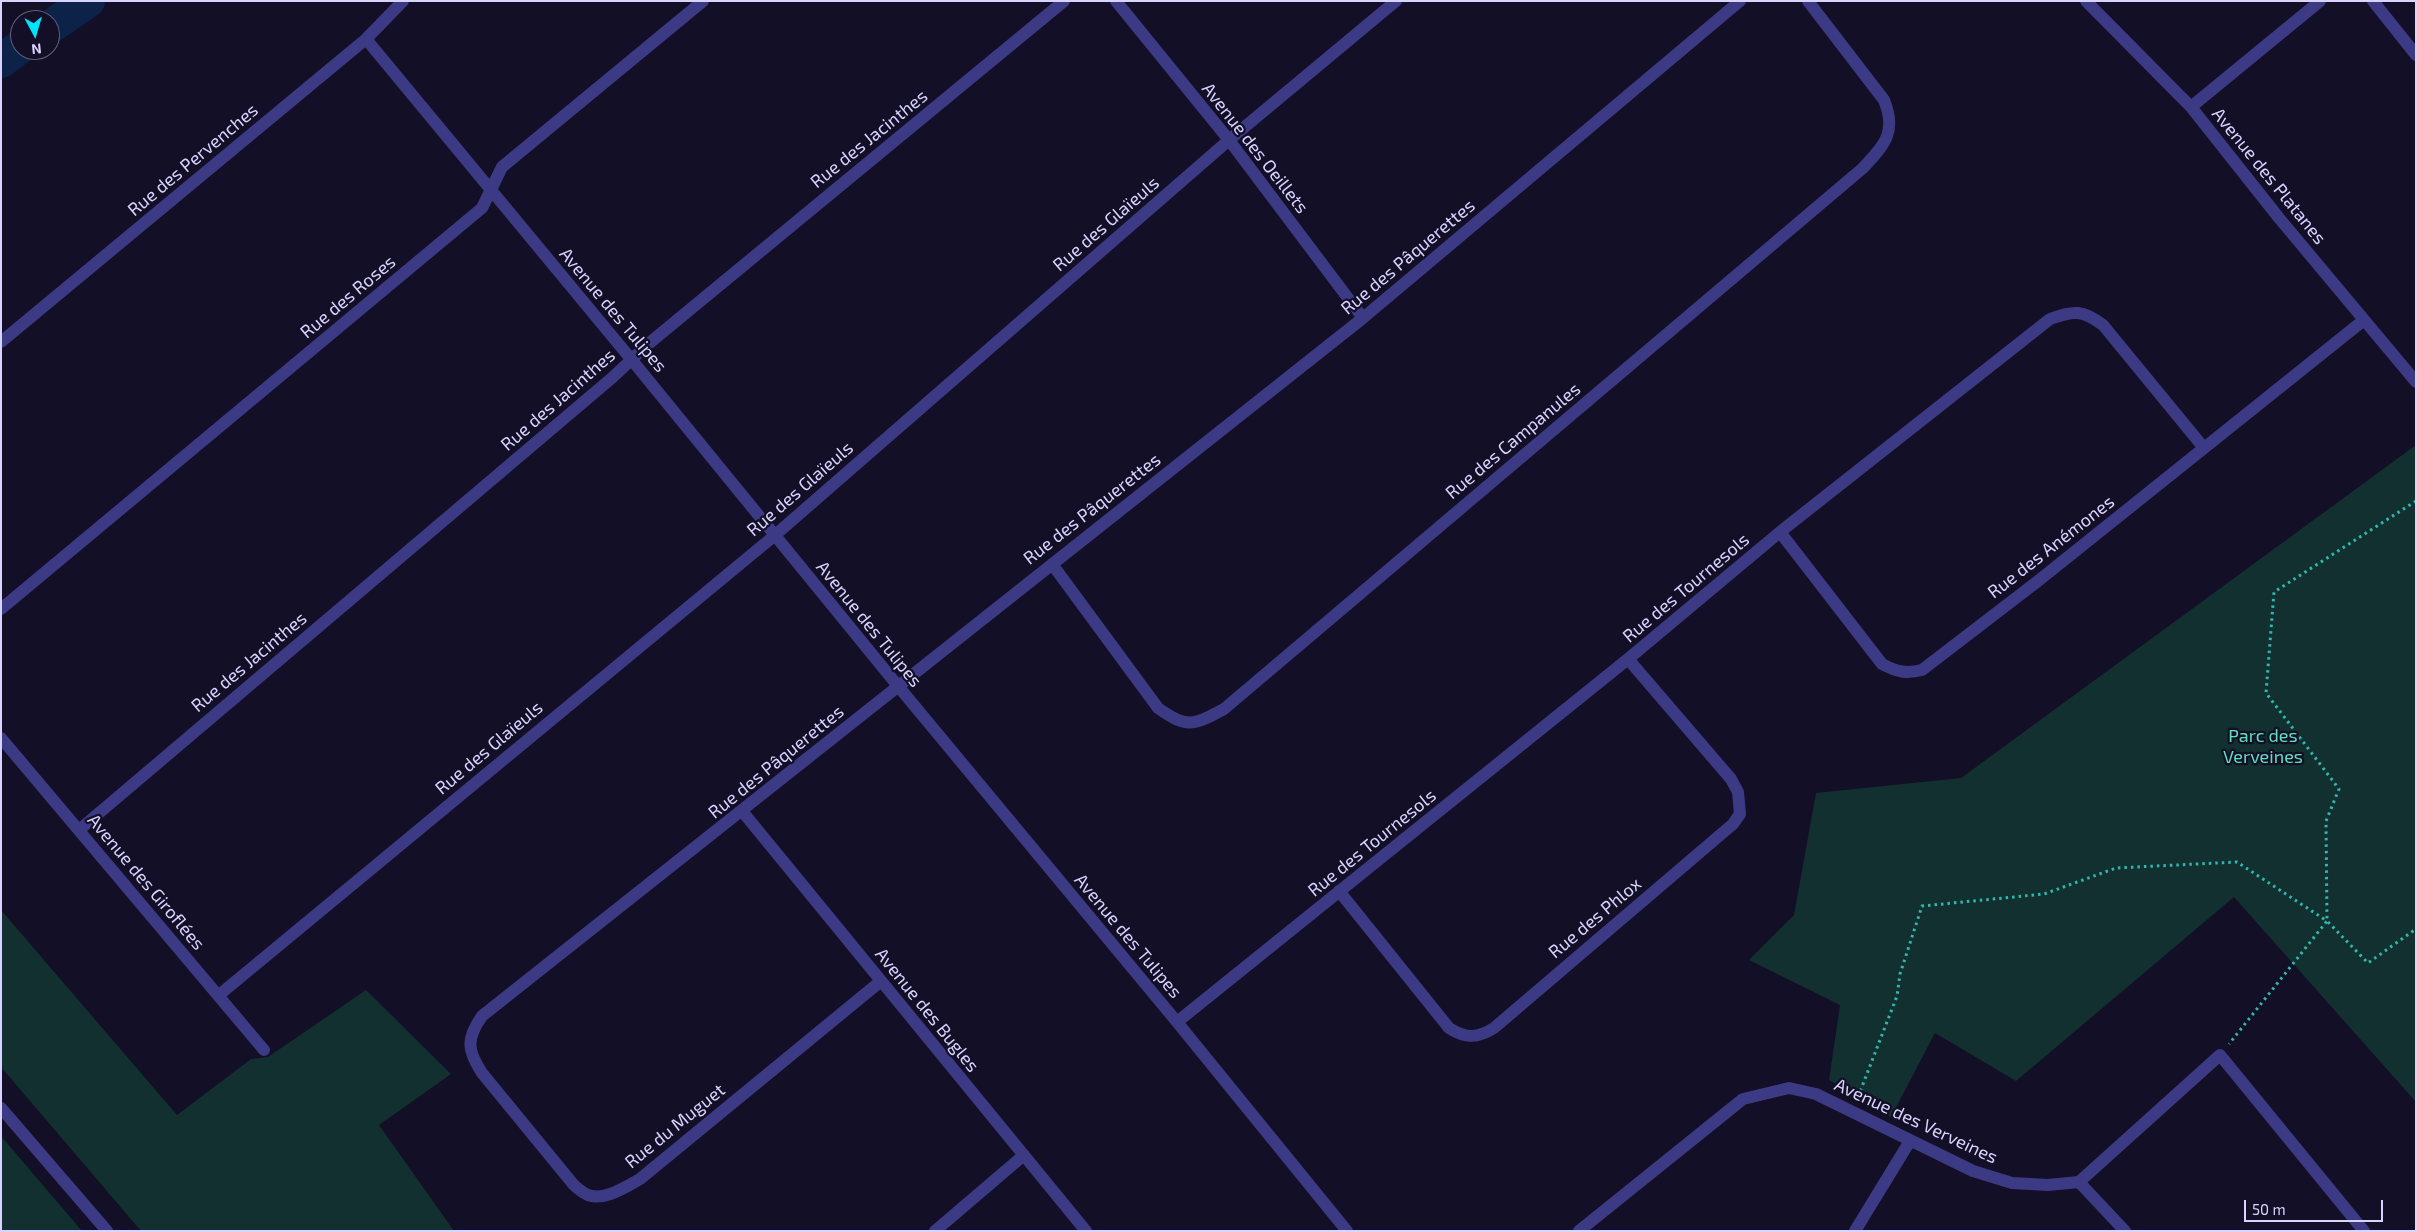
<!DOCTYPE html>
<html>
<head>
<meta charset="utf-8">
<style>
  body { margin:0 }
  #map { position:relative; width:2417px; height:1232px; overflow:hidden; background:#130f26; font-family:"Exo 2",sans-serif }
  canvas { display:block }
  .frame { position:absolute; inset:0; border:2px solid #d9d4ff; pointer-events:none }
  .north { position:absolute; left:10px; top:10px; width:50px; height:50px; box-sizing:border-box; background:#130f26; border:1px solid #625e7d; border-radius:50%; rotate:174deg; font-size:14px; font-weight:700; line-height:20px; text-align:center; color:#d9d4ff }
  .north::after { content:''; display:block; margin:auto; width:18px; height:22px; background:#00e5ff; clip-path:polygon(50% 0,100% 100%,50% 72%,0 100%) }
  .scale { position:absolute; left:2244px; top:1200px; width:139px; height:22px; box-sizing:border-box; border:2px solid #d9d4ff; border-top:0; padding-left:6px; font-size:15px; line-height:18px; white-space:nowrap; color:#d9d4ff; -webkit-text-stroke:4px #130f26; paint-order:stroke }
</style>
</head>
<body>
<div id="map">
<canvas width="2417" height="1232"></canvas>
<div class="frame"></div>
<div class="north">N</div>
<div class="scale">50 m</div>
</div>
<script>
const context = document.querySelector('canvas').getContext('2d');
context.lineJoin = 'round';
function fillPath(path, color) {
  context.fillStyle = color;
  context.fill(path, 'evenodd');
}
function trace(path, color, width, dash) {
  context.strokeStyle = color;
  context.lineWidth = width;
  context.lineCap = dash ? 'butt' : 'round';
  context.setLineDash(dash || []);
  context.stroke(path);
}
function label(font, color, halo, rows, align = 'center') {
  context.font = font + ' "Exo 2",sans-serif';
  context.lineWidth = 4.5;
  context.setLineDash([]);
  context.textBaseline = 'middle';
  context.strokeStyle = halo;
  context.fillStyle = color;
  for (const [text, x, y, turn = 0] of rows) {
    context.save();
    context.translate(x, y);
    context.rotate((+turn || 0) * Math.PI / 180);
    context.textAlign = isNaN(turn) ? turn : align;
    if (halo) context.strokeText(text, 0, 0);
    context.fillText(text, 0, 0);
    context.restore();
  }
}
const green = new Path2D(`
  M2416,445V1102L2234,897L2016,1081L1935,1033L1891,1117L1829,1080L1840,1005L1749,960L1794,915L1816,793L1961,778Z
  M1,910L177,1115L251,1059L268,1057L366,990L451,1074L379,1125L454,1231H141L1,1067Z
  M1,1136L82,1231H1Z`);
const river = new Path2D(`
  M50,27L88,1
  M1,61L20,47`);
const path = new Path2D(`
  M2416,501L2274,592L2266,693L2339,789L2326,821L2327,921L2368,963L2416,929
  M1858,1097L1897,996L1900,974L1922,906L2044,894L2116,868L2237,862L2327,921L2229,1044`);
const minor = new Path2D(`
  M1116,1L1229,140L1363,318
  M2086,1L2191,107L2279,218L2416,382
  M2373,1L2416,55
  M366,39L631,359L898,686L1177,1022L1347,1231
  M2191,107L2320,1
  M1,342L366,39L403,1
  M1780,532L1882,664C1897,672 1906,674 1922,670L2038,581L2364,320
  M1052,564L1158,708C1187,729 1194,725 1224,709L1863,168C1885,144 1897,132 1884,100L1808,1
  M1,609L482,208L502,167L703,1
  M1,738L264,1050
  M742,811L1086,1231
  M79,830L613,377L647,345L1064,1
  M1339,891L1449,1028C1466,1039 1478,1038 1494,1028L1733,824L1740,814L1738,792L1731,779L1628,659
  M881,981L640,1179C627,1186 602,1203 586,1194C582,1192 577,1188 573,1184L482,1073C467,1050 466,1039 482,1016L1363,318L1740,1
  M219,995L774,536L1229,140L1396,1
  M1177,1022L1628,659L1780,532L2050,319C2074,310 2083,310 2103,325L2204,448
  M1,1108L107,1231
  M2079,1182L2125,1231
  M935,1231L1024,1155
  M1579,1231L1743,1099L1789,1088L1816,1094L1973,1171L2012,1183L2048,1185L2079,1182L2220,1055L2364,1231
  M1855,1231L1910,1141`);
const streetNames = [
  ["Rue des Jacinthes",869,139,-39],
  ["Avenue des Oeillets",1255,148,52],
  ["Rue des Pervenches",193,160,-40],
  ["Avenue des Platanes",2269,176,51],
  ["Rue des Glaïeuls",1106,224,-41],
  ["Rue des Pâquerettes",1408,257,-40],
  ["Rue des Roses",348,297,-40],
  ["Avenue des Tulipes",613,310,50],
  ["Rue des Jacinthes",558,400,-41],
  ["Rue des Campanules",1513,441,-40],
  ["Rue des Glaïeuls",800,489,-41],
  ["Rue des Pâquerettes",1092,509,-38],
  ["Rue des Anémones",2051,547,-38],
  ["Rue des Tournesols",1686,588,-40],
  ["Avenue des Tulipes",869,624,51],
  ["Rue des Jacinthes",249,662,-40],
  ["Rue des Glaïeuls",489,748,-40],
  ["Rue des Pâquerettes",776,762,-39],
  ["Rue des Tournesols",1372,843,-39],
  ["Avenue des Giroflées",146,882,50],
  ["Rue des Phlox",1595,918,-40],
  ["Avenue des Tulipes",1128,936,50],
  ["Avenue des Bugles",927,1010,51],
  ["Avenue des Verveines",1916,1121,25],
  ["Rue du Muguet",675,1126,-39]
];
const parkNames = [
  ["Parc des",2263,736],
  ["Verveines",2263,757]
];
fillPath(green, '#12302f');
trace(river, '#0c2248', 34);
trace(path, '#2fb8b0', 3, [2.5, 4]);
trace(minor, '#3d3a85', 12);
label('18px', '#d9d4ff', '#130f26', streetNames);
label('18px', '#5fe0c0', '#130f26', parkNames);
</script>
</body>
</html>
